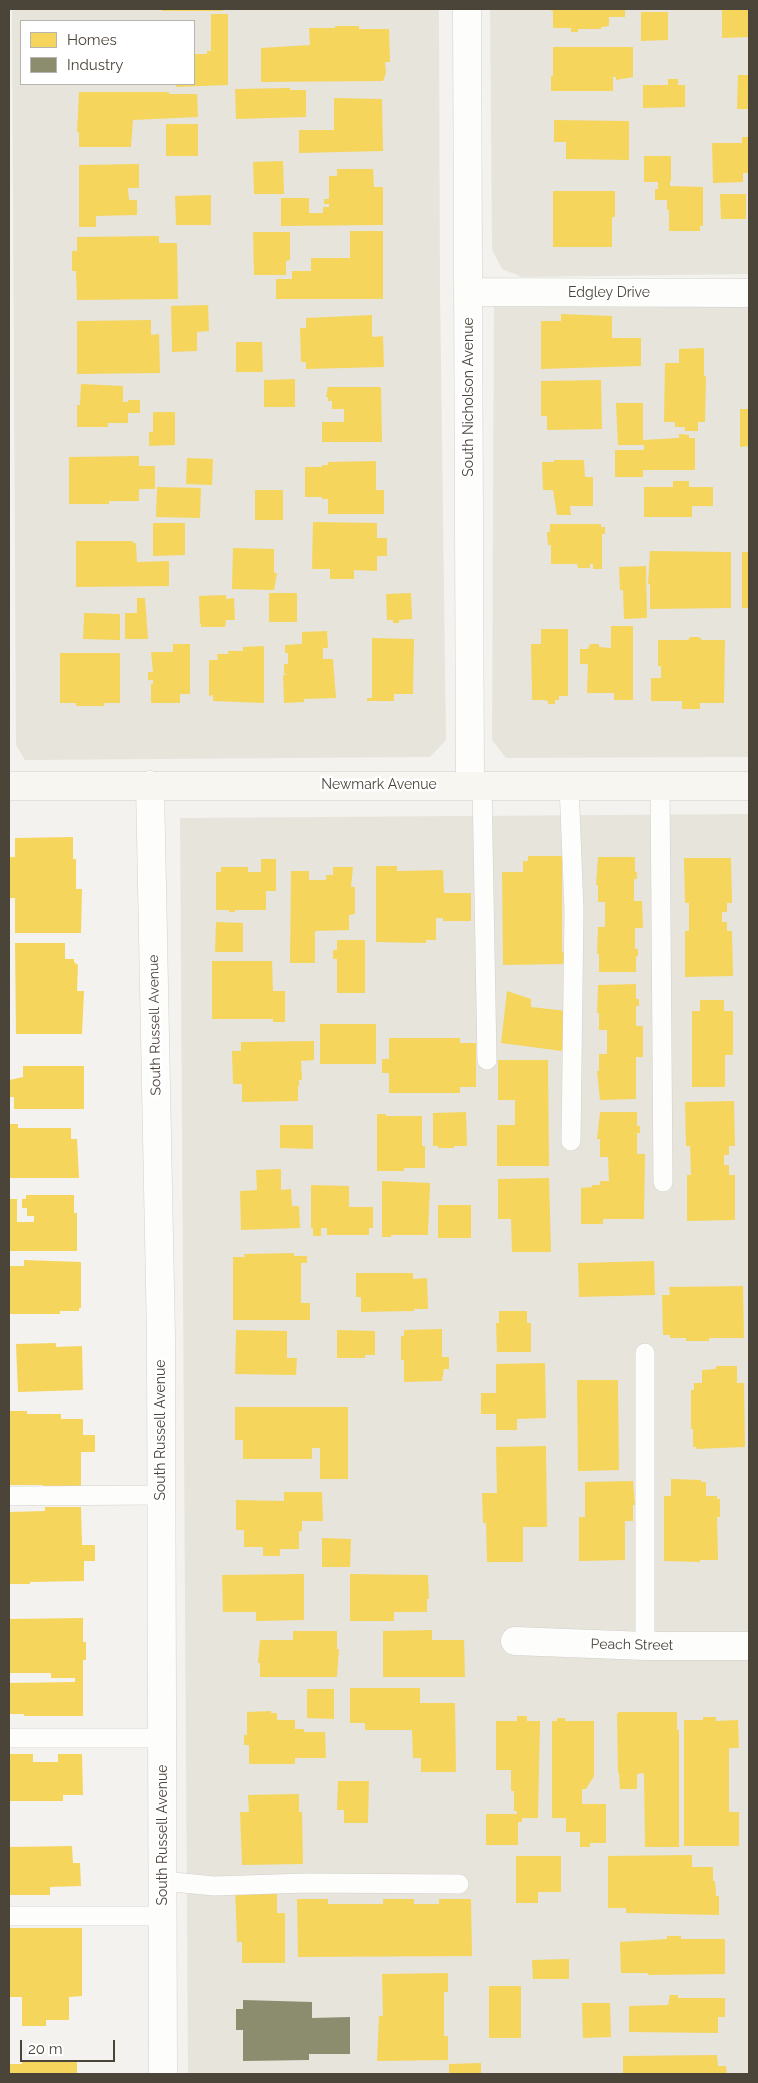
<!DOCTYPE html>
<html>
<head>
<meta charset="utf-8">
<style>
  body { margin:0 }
  #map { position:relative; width:758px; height:2083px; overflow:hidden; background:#f4f2ee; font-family:Raleway,sans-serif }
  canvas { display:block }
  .frame { position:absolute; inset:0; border:10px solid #4b4439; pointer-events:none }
  .legend { position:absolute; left:20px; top:20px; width:175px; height:65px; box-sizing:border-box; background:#fff; border:1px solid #b7b4b0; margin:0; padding:6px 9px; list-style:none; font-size:15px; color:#4b4439 }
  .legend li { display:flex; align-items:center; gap:10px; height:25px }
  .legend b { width:25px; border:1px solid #b7b4b0 }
  .scale { position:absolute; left:20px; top:2040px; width:95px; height:22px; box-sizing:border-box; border:2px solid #4b4439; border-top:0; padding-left:6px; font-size:15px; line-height:18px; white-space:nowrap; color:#4b4439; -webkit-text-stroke:4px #fff; paint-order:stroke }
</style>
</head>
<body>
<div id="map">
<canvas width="758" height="2083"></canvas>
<div class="frame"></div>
<ul class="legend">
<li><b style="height:14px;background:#f6d55c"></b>Homes</li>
<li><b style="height:14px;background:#8c8c6e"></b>Industry</li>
</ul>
<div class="scale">20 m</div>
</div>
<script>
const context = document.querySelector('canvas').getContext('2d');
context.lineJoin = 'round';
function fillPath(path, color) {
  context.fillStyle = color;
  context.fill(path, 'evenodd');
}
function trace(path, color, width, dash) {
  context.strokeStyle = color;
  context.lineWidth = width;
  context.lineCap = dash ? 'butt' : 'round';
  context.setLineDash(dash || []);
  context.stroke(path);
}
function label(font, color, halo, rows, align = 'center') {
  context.font = font + ' Raleway,sans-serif';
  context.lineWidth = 5;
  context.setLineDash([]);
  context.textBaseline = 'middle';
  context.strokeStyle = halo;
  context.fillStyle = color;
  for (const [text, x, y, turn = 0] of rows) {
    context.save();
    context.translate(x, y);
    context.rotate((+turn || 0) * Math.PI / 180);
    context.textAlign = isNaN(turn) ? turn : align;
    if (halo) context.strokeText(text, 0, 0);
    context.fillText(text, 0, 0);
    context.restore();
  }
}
const residential = new Path2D(`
  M12,9H439L440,291L446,740L430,757L25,760L16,745ZM21,21H194V84H21Z
  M490,9H749V274L522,277L502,269L492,250Z
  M494,303H749V757L506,758L492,740Z
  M749,814V2074H188L180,818Z`);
const homes = new Path2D(`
  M162,9H223V11H162Z
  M551,9H625V17H609V26L601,27V29H578V32H571V28H553V11H551Z
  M722,9H749V37L722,38Z
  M641,12H668V40L641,41Z
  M211,14H228V85L176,87V84H194V54H207V51H211Z
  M335,26H359V29H389L390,62H385L386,73L383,81L261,82V48L310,45L309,28H335Z
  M553,47H633V77L616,80V77H613V91H551V76H553Z
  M738,75H749V109H737Z
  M668,79H678V85H685V107L643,108V85H668Z
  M290,88V90H306V117L236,119L235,89Z
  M79,92H169V94H197L198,117L133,120L131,147H79V132H77Z
  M334,98L382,99L383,151L299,153V130H334Z
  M554,120L629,121V160L566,159V142H554Z
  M166,124H198V156H166Z
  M742,137H749V173H743V182L713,183L712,143H742Z
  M644,156H671V181H670V186L703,187V226H700V231H669V210H667V200H655V189H658V182H644Z
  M283,161L284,194H254L253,162Z
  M139,164V188H128L129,200H137V215L96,216V227H79V165Z
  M337,169H373L374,187H383V225L281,226V198H309V213H323V207H329V204H324V199H329V176H337Z
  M553,191H615V217H612V247H553Z
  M720,194H746V219H721Z
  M211,195V225H176L175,196Z
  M350,231H383V299H276V279H292V271H311V258H350Z
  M253,232H290V260L286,261V275H254Z
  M159,236V243H177L178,299L77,300L76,271H72V251H77V237Z
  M208,305L209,331L197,332V351L172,352L171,306Z
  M561,314L612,316V338H641V366L541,369V321H561Z
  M372,315V337L383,336L384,367L306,369V362H301L300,328H306V318Z
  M151,320V335L159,334L160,373L77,374V321Z
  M236,342H262L263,372H236Z
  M704,348V376H706L705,422H698V431H685V427H675V422H664L665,363H679V349Z
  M295,379V407H264V380Z
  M601,380L602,429L547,430V416H541V381Z
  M81,384L123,386V402H128V400H140V413H128V423H108V427H77V405H80Z
  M328,387H381L382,442H322V422H344V409H332V401H328V397H326Z
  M616,403H643V440L679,438V434L689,435V438H695V470H643V477H615V450H644V445H618Z
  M740,409H749V446L740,447Z
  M153,412H175V445L149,446V432H153Z
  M139,456V466H155V489H139V501H109V504H69V457Z
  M187,458L213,459L212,485L186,484Z
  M554,460H584L585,477H593V506H570L571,515H557L553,490H543L542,462H554Z
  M376,461V490H384V514H328V499H322V497H305V467H322V465H328V462Z
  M673,481H689V487H713V506H692V517H644V487H673Z
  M157,487L201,488L200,518L156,517Z
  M255,490H283V520H255Z
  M313,522L377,523V538H387V556H377V571L354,570V579H330V569H312Z
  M153,523H185V555L153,556Z
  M550,524H601V527H605V534H602V569H593V564H590V568H578L577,564H551V545H548L547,532H550Z
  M76,541H133V543H136L137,562L169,561V586L76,587Z
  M233,548L274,549V573H277L274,590L232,589Z
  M650,551L731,552V608L650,609V584H648Z
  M742,552H749V608H742Z
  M646,566L647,618L624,619L623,590H620L619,567Z
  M269,593H297V622H269Z
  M411,593L412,619L399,620V623H393V620H387L386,594Z
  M226,595V599L234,598L235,620H226L225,627H201V624H200L199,596Z
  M137,598H145L148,639H125V613H137Z
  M84,613L120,614V640L83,639Z
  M611,626H633V700H614V693H587L588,664H580V649H588L590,644H599V647L611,648Z
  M541,629H568V696H559V700H555V704H548V701L544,700H532L531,644H541Z
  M327,631L328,648H323V659H333L336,698L304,699V702L284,703L283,675H288L284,674V664H288V653H285V645L302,644V632Z
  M690,637H699L702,640H725L724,703H700V709H682V701H651V678H661V666H658V640H688Z
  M372,638L414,639L413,694H394V701H367V698H372Z
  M173,644H190V694H180V703H151V684H153V680H148V672H153L151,652H173Z
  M264,646V703L213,701V695L209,696V660H218L217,654H228V651H243V647Z
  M60,653H120V703H104V706H76V703H60Z
  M73,837V859H76V889H82L81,933H15V898H9V857H15V838Z
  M528,856H562V952H566V964L503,965L502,872H523V861H528Z
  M598,857H635V872H637V879H634V901H642L643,928H635V949H638V956H636V972H599V954H597L598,927H605V902H598V885H596Z
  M684,858H731L732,903H727V912H722V922H727V931H732L733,976L685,977V931H689V903H685Z
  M261,859H276V891H266V910H235V912H229V910H216V872H221V867H248V872H261Z
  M376,866H397V871L443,870L444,893H471V921H443V918H436V940H426V943L376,942Z
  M333,867H353L351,887H355V914L349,915V930L315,931V963H290L291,871H309V880H326V875H333Z
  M216,922L243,923V952H215Z
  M337,940H365V993H337V959H333V950H337Z
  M15,943H65V959H74V962L78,965L77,991H84L82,1034H16Z
  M212,961H272L273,991H285V1022H273V1019H212Z
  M636,984V999H639V1006H636V1026H643V1057H636V1099L600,1100L597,1071H599V1054H607V1030H599V1013H597L598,985Z
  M507,991L531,999V1007L567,1011L562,1051L501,1043Z
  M700,1000H724V1011H733V1055H725V1087H692V1011H700Z
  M320,1024H376V1064H320Z
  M389,1038H460V1043H476V1087H460V1093H389V1073H382V1059H389Z
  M314,1041V1060L301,1061L302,1080H299V1086H298V1101L242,1102V1084H233L232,1051H241V1042Z
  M498,1060H548L549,1166H497V1125H515V1100H498Z
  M23,1066H84V1109H14V1097H10V1080L23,1077Z
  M734,1101L735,1146H729V1155H724V1165H729V1175H735V1220L687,1221V1175H691L690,1146H686L685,1102Z
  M466,1112L467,1146H454V1148H438V1146H433V1113Z
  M600,1112H637V1126H640V1133H637V1154H645L644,1219H603V1224H581V1188L592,1187V1185H600V1181H609L608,1157H600V1139H597Z
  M377,1114H386V1116H422V1146H425V1168H404V1171H377Z
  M9,1124H18V1128H71V1139H77L79,1178H9Z
  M280,1125H313V1149L280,1148Z
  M281,1169V1190L291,1189L292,1206H299L300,1228L241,1230L240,1191L257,1190L256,1170Z
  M549,1178L551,1252H512L511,1219H498V1179Z
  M382,1181L430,1183L428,1235H391V1237H382Z
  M311,1185L349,1186V1207H373V1228H369V1235H327V1228H321V1236H313V1228H311Z
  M26,1195H74V1213H77V1251H9V1199H17V1222H34V1216H27V1208H22V1199H26Z
  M438,1205H471V1238H438Z
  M294,1253V1256H307V1263H301V1303H310V1320H233V1257H245L244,1254Z
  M24,1260L81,1262V1308H79V1311H60V1314H9V1266H24Z
  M654,1261L655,1295L579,1297L578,1263Z
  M356,1273H413V1279L427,1278L428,1309H414V1311L361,1312V1297H356Z
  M743,1286L744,1338H709V1341H686V1338H670V1335H663L662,1295H670L669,1287Z
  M499,1311H527V1323H531V1352H497L496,1323H499Z
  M442,1329V1357H449V1369H444L442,1381L404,1382V1360H401V1336H404V1330Z
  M236,1330L287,1331V1358H297L296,1375L235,1374Z
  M337,1330L375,1331V1355H365V1358H337Z
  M56,1343V1347L82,1346L83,1390L18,1392L16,1344Z
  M545,1363L546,1418L517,1419V1430H496V1414H481V1393H496V1364Z
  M716,1366H737V1383H744L745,1447L696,1449V1447H693V1429H691V1390H694V1383H702V1370L716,1369Z
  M577,1380H618L619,1470L578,1471Z
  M235,1407H348V1479H320V1448H312V1459H243V1440H235Z
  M9,1411H27V1414H61V1419H83V1435H95V1452H81V1490H43V1485H9Z
  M546,1446L547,1527H523V1562H487L486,1523H483L482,1493H497L496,1447Z
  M671,1479L701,1480V1482H706V1496H717V1499H720V1517H717L718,1560H700V1562L664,1561V1496H671Z
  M633,1481L635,1505H633V1521H625V1560L579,1561V1517H585V1482Z
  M284,1492H322L323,1521H302V1531H299V1549H280V1556H263V1547H244V1530H236V1500L284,1501Z
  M45,1507H81L82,1545H95V1561H84V1581L30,1582V1584H9V1512L45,1511Z
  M322,1538L351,1539L350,1567H322Z
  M304,1574V1620L256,1621V1612H223L222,1575Z
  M350,1574L428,1575L429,1599H427V1612H394V1621H350Z
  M83,1618V1642H86V1660H83V1716H24V1714H9V1683L75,1682V1678H51V1673H9V1619Z
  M432,1630V1640H464L465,1677H383V1631Z
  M293,1631H337V1649H339L337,1677H260V1663H258L260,1640H293Z
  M350,1688H420V1703H455L456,1772H421V1758H413L412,1730H365V1723H350Z
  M307,1689H334V1719L307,1718Z
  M271,1711V1713H277V1720H295V1729H304V1732H325L326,1758H295V1764H249V1745H244V1735H247V1712Z
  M619,1712H677V1730H679V1847H645L644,1773L637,1774V1789H620L619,1773H618L617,1714Z
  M517,1716H527V1721H540L538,1818H522V1822H518V1845H486V1814H517V1811H514V1791H511V1770H496V1721H517Z
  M703,1717H716V1721L738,1720L739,1748H729V1812H739V1846H684V1720H703Z
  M557,1718H565V1721H594V1776L586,1789H582V1804H606V1843H590V1847H580V1832H566V1818H552V1721H557Z
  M9,1754H33V1762H58V1754H82L83,1795H63V1801H9Z
  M338,1781H369L368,1823H344V1810H337Z
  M299,1794V1812H302L303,1864L242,1865L240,1812H249L248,1795Z
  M72,1846L73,1863H80L81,1886L50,1887V1895H9V1847Z
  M692,1855V1867H713V1881H715L716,1896H719V1915L626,1913V1908H608V1856Z
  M516,1856H561V1892H538V1903H516Z
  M235,1888H277V1913H285V1963H242V1942H237Z
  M297,1899H328V1904H383V1899H414V1904H439V1899H471L472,1956L298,1957Z
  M9,1928H82V1996L69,1997V2020H46V2026H22V1997H9Z
  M667,1936H681V1939H725V1974L648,1975V1973H621L620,1942L667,1939Z
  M569,1959V1979H533L532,1960Z
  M448,1973V1992H444V2036H448V2060L377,2061L379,2016H383L382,1974Z
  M489,1986H521V2038H489Z
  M670,1995H678V1998H725V2017H718V2033L629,2032V2006L668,2005Z
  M582,2003H610L611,2037L583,2038Z
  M717,2055L718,2066H726L727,2074H623V2056Z
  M22,2061H77V2074H9V2064H22Z
  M481,2063V2074H449V2064Z`);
const industry = new Path2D(`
  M243,2000L312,2002V2018L350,2017V2054H309V2060L243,2061V2030H236V2009H243Z`);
const lane = new Path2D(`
  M482,785L487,1060
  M569,785L574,910L571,1141
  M660,786L663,1182
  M645,1353V1646
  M9,1496L162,1495
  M9,1738H162
  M163,1881L214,1886L306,1883L459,1884
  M9,1916H163`);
const street = new Path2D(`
  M467,9L470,785
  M468,292L749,293
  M150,785L161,1337L163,2074
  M515,1641L645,1646H749`);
const secondary = new Path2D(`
  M9,786H749`);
const streetNames = [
  ["Edgley Drive",609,293],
  ["South Nicholson Avenue",469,397,-90],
  ["Newmark Avenue",379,785],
  ["South Russell Avenue",155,1025,-91],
  ["South Russell Avenue",161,1430,-90],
  ["Peach Street",632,1645,1],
  ["South Russell Avenue",163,1835,-90]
];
fillPath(residential, '#e7e4dc');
fillPath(homes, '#f6d55c');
fillPath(industry, '#8c8c6e');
trace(lane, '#d2d0cb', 20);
trace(street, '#d2d0cb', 29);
trace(secondary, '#d3cfc5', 29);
trace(lane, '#fdfdfc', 19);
trace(street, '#fdfdfc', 28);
trace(secondary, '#f7f6f1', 28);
label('14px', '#4b4439', '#fff', streetNames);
</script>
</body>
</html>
